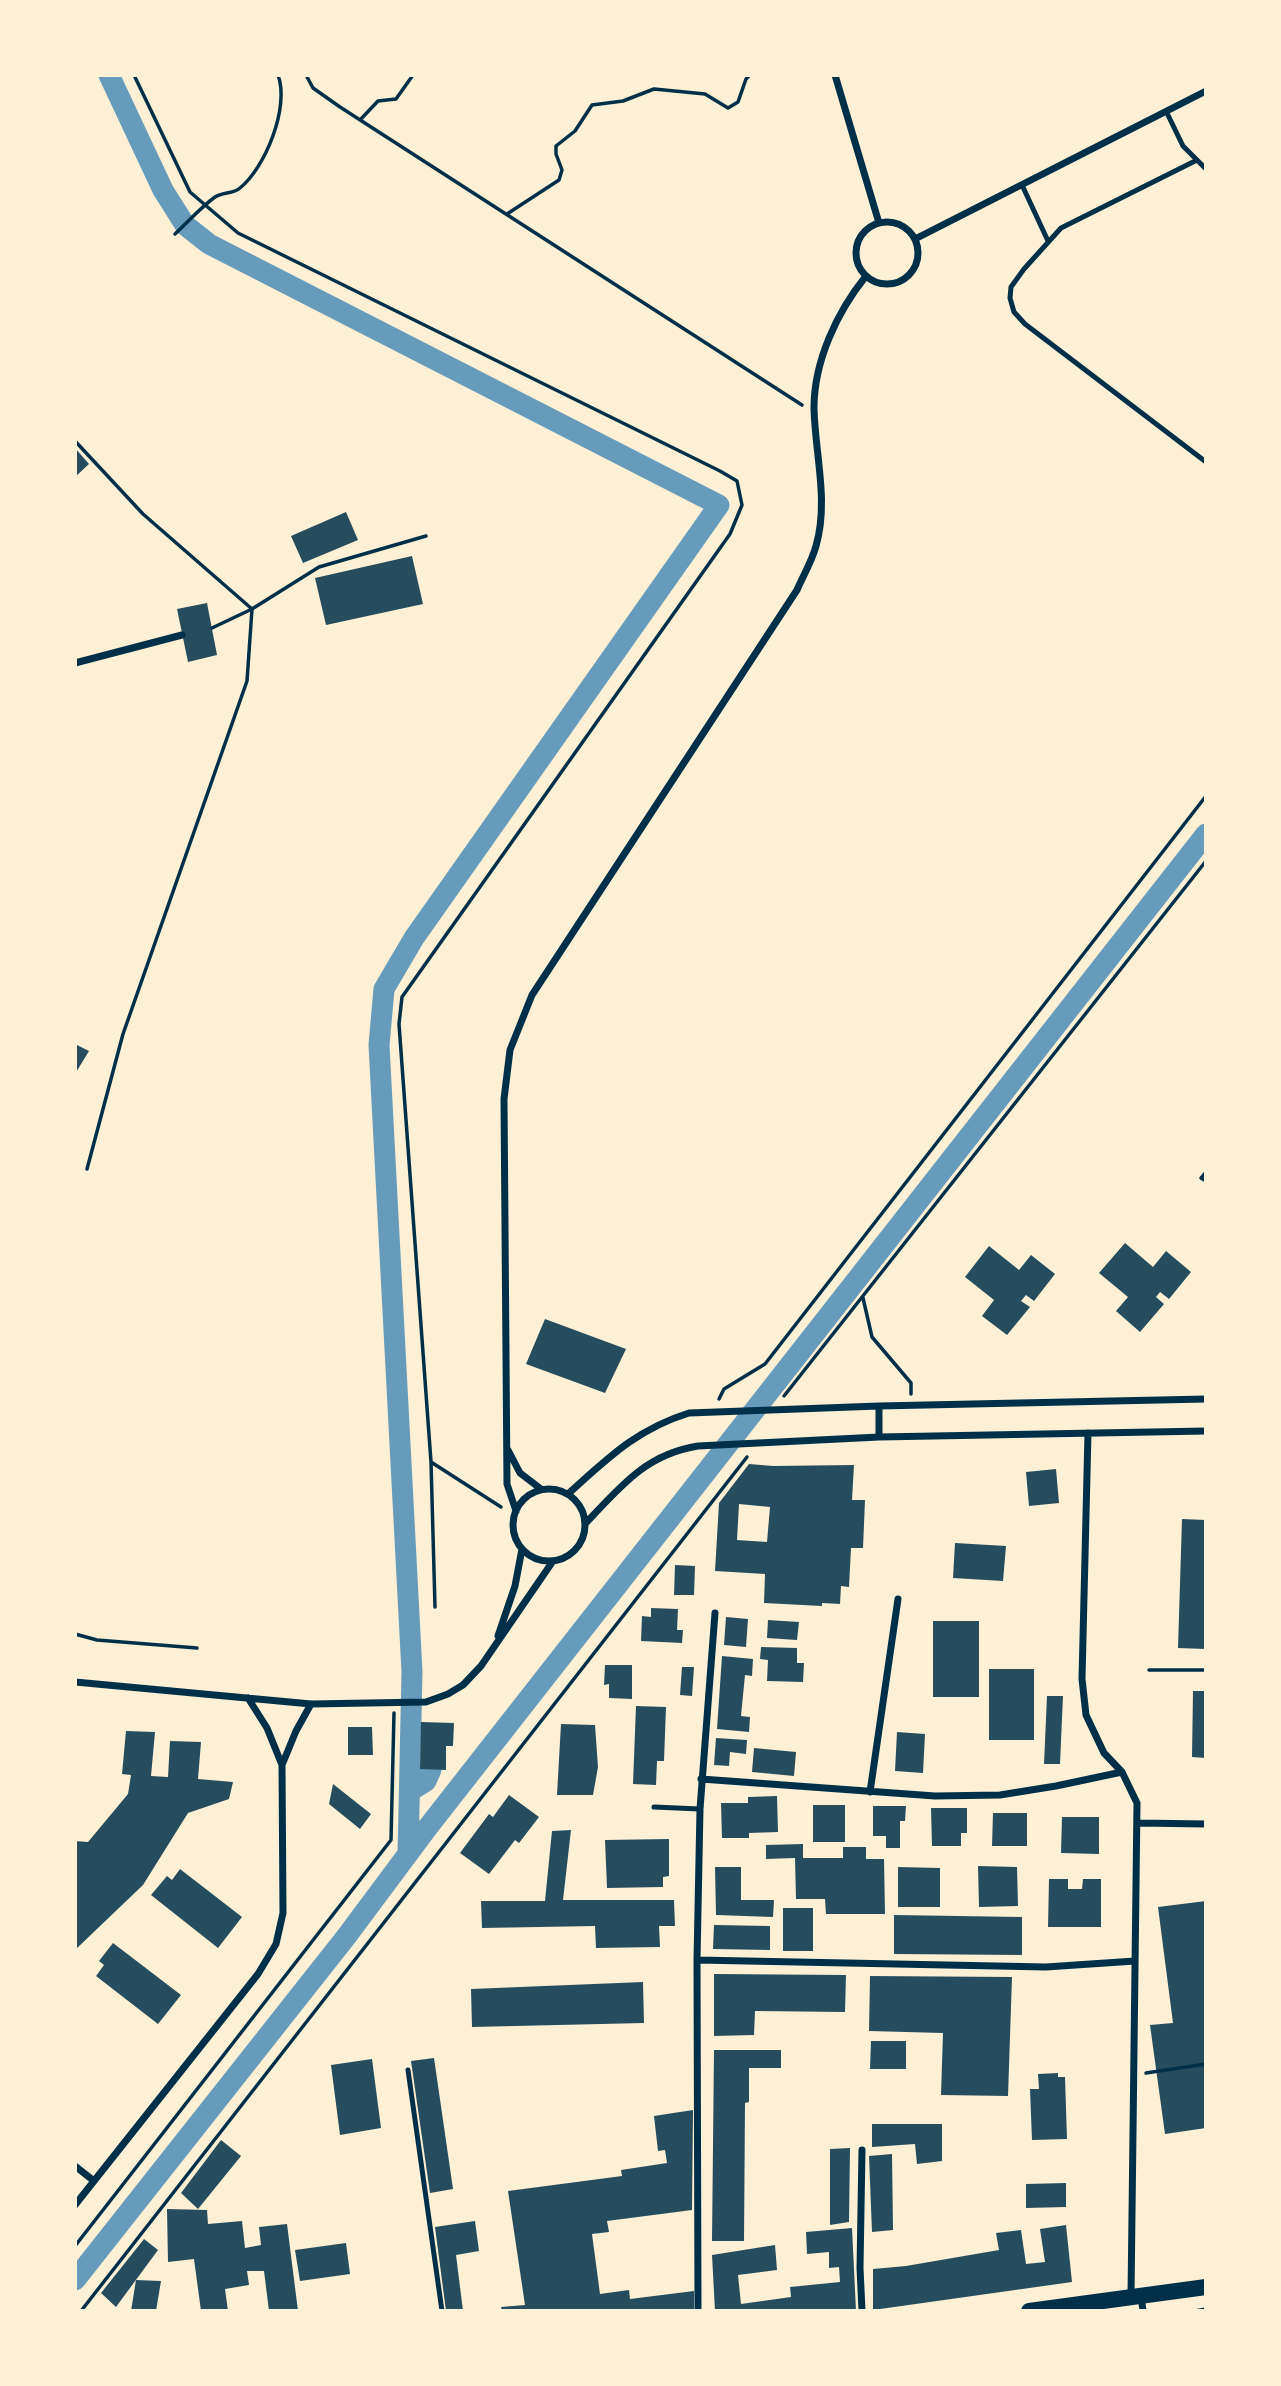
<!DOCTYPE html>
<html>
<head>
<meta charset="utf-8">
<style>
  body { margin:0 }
  #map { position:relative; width:1281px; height:2386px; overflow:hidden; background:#fdf0d5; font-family:"Source Sans 3",sans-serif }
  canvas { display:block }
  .frame { position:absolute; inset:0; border:77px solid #fdf0d5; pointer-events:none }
</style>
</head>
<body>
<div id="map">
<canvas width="1281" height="2386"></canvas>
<div class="frame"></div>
</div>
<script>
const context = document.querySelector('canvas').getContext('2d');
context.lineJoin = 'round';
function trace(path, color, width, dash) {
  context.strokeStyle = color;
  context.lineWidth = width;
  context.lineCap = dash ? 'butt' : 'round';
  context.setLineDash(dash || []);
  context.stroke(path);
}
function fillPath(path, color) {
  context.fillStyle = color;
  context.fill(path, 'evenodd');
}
const canal = new Path2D(`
  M109,75L163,190L185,225L209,244L719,505L414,938L384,989L379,1045L412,1672L408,1854
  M410,1791L426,1781L431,1770
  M75,2280L346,1937L428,1827L1206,834`);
const building = new Path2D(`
  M75,448L89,464L75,477Z
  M346,512L358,540L303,563L291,536Z
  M412,556L423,604L326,625L315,578Z
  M207,603L217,655L188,662L177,609Z
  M75,1044L89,1051L75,1074Z
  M1125,1243L1153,1267L1166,1251L1191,1272L1169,1299L1160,1292L1156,1297L1164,1304L1140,1332L1116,1311L1128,1297L1099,1273Z
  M989,1246L1019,1270L1031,1255L1055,1274L1034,1301L1026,1295L1021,1301L1030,1307L1007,1335L982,1316L994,1300L965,1277Z
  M545,1319L626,1349L605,1393L526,1364Z
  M749,1464L773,1466L854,1465L852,1500H865L863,1548H851L849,1587L841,1586L840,1604L822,1603V1606L764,1603L765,1574L715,1571L719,1503ZM739,1504L770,1507L767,1542L737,1540Z
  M1056,1469L1059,1503L1029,1506L1026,1472Z
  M1182,1519L1206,1520V1649L1178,1648Z
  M955,1543L1006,1546L1003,1581L953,1578Z
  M675,1565L695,1566L694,1595H674Z
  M651,1608L678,1609L677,1630H683L682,1643L641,1641L642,1616L651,1617Z
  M726,1617L748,1619L746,1647L724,1645Z
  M768,1620L799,1622L797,1640L767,1638Z
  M933,1621H979V1697H933Z
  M761,1647L797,1648V1663H804L803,1682L767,1681L768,1660L760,1659Z
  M722,1656L753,1659L752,1676L745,1675L741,1716L750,1717L749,1732L717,1729Z
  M605,1665H632V1699L609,1698V1684L604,1685Z
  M682,1667H694L692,1696L680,1695Z
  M989,1669H1034V1740H989Z
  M1193,1691H1206V1758L1192,1757Z
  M1047,1696H1063L1060,1764H1044Z
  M636,1706L666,1707L664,1761H657L656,1785L633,1784Z
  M421,1722L454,1723L453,1746H446V1770L420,1769Z
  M561,1724L595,1725L598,1767L593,1795H557Z
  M348,1727H372L373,1755H348Z
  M126,1731L155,1732L151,1776L168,1777L170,1741L201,1742L198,1779L233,1782L229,1799L188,1813L143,1885L75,1950V1841L88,1842L128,1794L131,1775L122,1774Z
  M897,1732L925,1734L923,1773L895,1771Z
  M716,1738L747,1740L746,1754L730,1752L729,1766L714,1765Z
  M754,1748L796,1752L794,1776L752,1772Z
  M333,1784L371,1814L360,1829L329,1804Z
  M509,1795L539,1817L519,1843L515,1840L489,1874L460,1853L489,1814L493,1817Z
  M777,1796L778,1832L749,1833V1838H722L721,1803H748V1797Z
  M813,1805H845V1842H813Z
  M873,1806H906L905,1821H900V1848H886V1836H873Z
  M931,1808H967V1833H961V1846H932Z
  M993,1813H1027V1846H992Z
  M1062,1817H1099V1854L1061,1853Z
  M571,1830L563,1900H674L675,1926H659L660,1947L596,1948L595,1926L482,1928L481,1901H545L552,1831Z
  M669,1839V1876L663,1877V1887L607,1888L605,1840Z
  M803,1844V1858H843V1847H866V1859H884L885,1914H826L825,1899H796L795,1858L766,1859V1845Z
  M978,1866L1017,1867L1018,1906L979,1907Z
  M715,1867H741V1900H774L773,1917L716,1915Z
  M898,1867L940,1868V1907H898Z
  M180,1869L242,1917L218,1948L151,1895L167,1876L172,1880Z
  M1049,1879H1068V1889H1082L1083,1879H1101V1927H1048Z
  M1206,1901V2128L1165,2134L1150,2025L1173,2023L1158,1907Z
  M783,1908H813V1951H783Z
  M894,1915L1022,1917V1955L894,1954Z
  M714,1925L770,1926V1950L713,1949Z
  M113,1943L181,1995L158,2024L96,1976L104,1965L99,1961Z
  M714,1974L846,1975L845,2012L755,2011L754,2035L714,2036Z
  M870,1976L1012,1977L1008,2096L941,2095L943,2033L869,2031Z
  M643,1982L644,2023L472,2027L471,1989Z
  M871,2041H906V2069H870Z
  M714,2050H781V2068H749V2102L745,2103L744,2241H712Z
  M434,2058L453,2189L430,2193L411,2061Z
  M372,2059L381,2128L340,2135L331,2065Z
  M1058,2073V2077H1065L1067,2139L1032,2140L1030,2089H1039L1038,2074Z
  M693,2110L692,2210L607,2221L609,2232L592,2234L600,2294L629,2290L630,2299L694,2291V2311H502L501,2307L525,2305L508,2191L622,2176L621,2170L667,2163L665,2150L658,2151L654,2116Z
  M872,2124H942V2161L917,2164L915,2144L872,2147Z
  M221,2140L241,2156L198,2209L181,2193Z
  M850,2148L849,2222L830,2225V2149Z
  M892,2154L893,2230L872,2232L869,2156Z
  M1066,2183V2207L1026,2208V2184Z
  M167,2209L207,2210L208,2224L242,2221L245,2248L261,2245L259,2227L287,2224L298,2311H269L264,2271H247L249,2285L225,2289L228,2311H201L194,2259L168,2262Z
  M475,2221L479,2251L456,2255L463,2311H446L435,2227Z
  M1066,2225L1072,2282L873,2310V2269L906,2266L999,2250L996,2233L1021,2230L1026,2264L1045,2262L1040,2229Z
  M852,2228L856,2311H715L712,2255L775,2245L777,2270L738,2275L741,2304L791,2297L790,2287L840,2282L839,2267L829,2268V2252L807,2254L806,2232Z
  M144,2239L158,2250L116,2307L101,2293Z
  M346,2243L350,2274L300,2281L295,2250Z
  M136,2280L161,2281L156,2311H131Z`);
const path = new Path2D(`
  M134,75L190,192L238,233L720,471L737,481L742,505L730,534L402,997L399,1024L431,1462L501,1507
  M306,75L313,88L340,107L802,405
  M360,120L378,101L396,99L413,75
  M507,214L559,180L562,170L556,154V146L575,131L592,105L623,101L654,89L705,94L728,108L738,102L746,79L750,75
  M175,234C188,222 201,207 215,197C223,192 233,194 240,188C265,168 290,107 278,75
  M75,441L143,514L252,609L247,681L123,1034L87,1169
  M212,628L252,609L319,567L426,536
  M1206,1172L1201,1178L1206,1181
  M863,1298L872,1337L911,1383V1394
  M784,1396L1206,861
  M719,1399L724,1389L765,1364L1206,796
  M431,1462L435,1607
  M75,1634L97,1640L197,1648
  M1149,1670H1206
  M1146,2073L1206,2064
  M75,2246L391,1840L394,1713
  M81,2311L747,1457
  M1195,2311L1206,2309`);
const service = new Path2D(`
  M1166,111L1183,146L1206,169
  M1195,161L1061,228L1024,269L1011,287L1010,298L1014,312L1025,324L1206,462
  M1022,185L1048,241
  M654,1807L700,1809
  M408,2070L442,2311`);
const minor = new Path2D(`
  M835,75L879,223
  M856 253a31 31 0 1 1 62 0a31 31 0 1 1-62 0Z
  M915,239L1206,91
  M75,663L182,635
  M879,1406V1437
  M1088,1433L1082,1679L1086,1715L1104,1753L1122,1772L1137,1803L1131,2296
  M508,1450L520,1473L541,1489
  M513 1525a36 36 0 1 1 72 0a36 36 0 1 1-72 0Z
  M568,1494C608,1458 637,1429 689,1413L879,1406L1206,1399
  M516,1511L507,1484L504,1099L510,1050L532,995L797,590C803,576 812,561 816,546C829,501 815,454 814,408C814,361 837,312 866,276
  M585,1524C620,1487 646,1454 698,1446L879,1437L1206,1431
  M498,1636L515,1586L522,1549
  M75,1682L311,1704L426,1702L448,1694L463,1685L481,1666L553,1561
  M248,1698L267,1728L282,1765
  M701,1779L935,1796L1000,1795L1056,1786L1122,1772
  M870,1792L898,1599
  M1138,1823L1206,1824
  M697,1960L1046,1967L1135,1961
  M75,2166L94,2181
  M75,2205L258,1974L276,1944L283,1913L282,1765L296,1731L311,1704
  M1141,2296L1143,2311
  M698,2311L697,1960L700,1809L715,1613
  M862,2311L860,2268L862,2150`);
const primary = new Path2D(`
  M1029,2311L1206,2287`);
trace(canal, '#669bbc', 21);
fillPath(building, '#264d5e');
trace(path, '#003049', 3.5);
trace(service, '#003049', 5);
trace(minor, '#003049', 7);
trace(primary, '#003049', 16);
</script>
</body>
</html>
